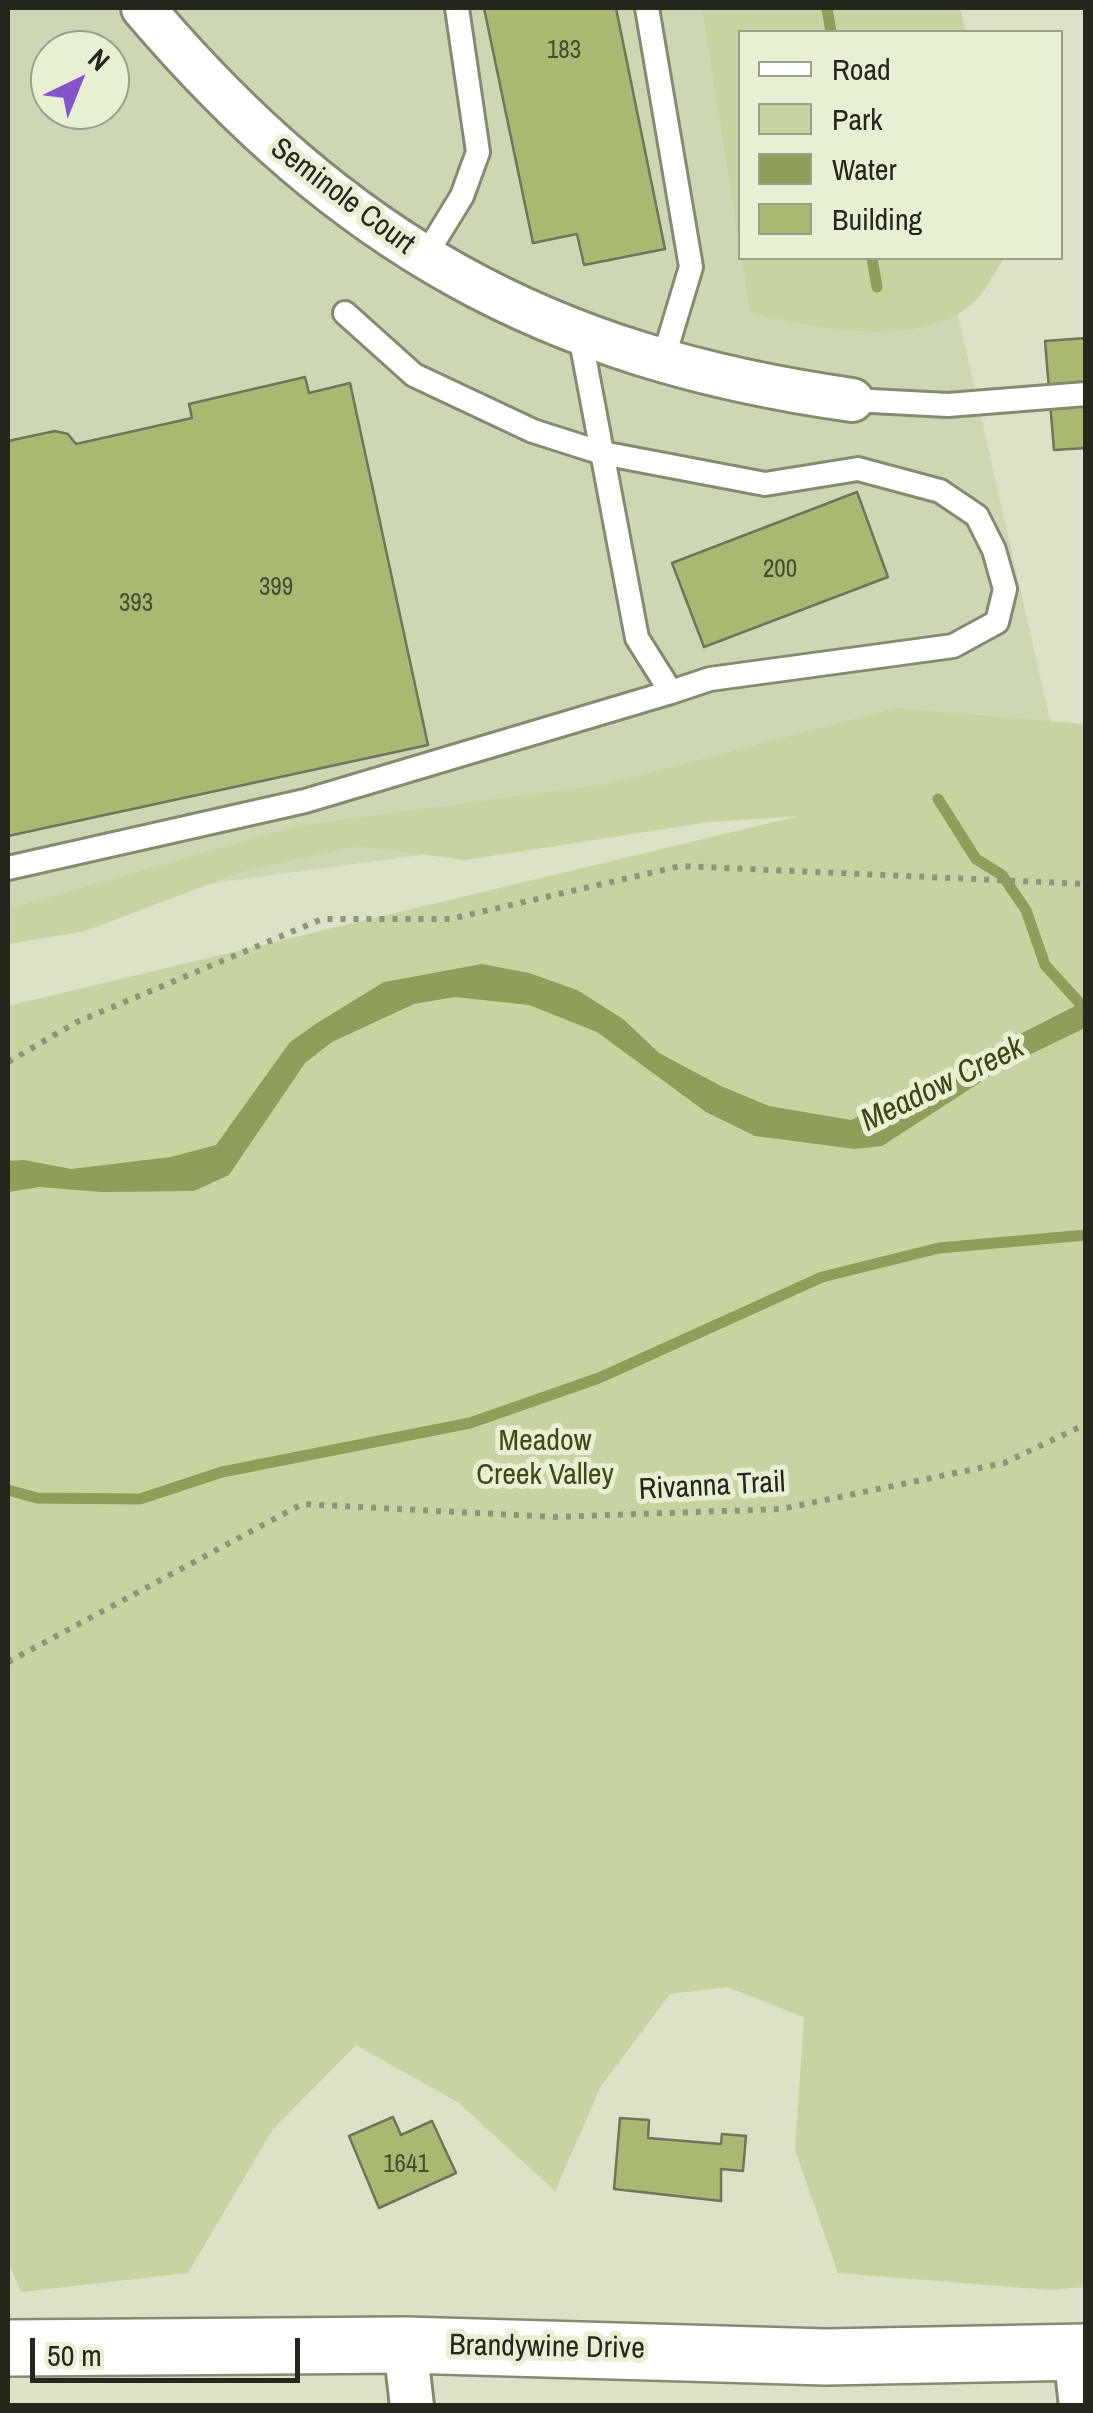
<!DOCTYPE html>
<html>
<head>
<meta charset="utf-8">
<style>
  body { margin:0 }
  #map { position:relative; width:1093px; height:2413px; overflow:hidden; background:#dbe2c6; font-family:"Archivo Narrow",sans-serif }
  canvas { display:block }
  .frame { position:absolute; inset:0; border:10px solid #24271c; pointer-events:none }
  .legend { position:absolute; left:738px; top:30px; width:325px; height:230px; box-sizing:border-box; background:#e8f0d3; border:2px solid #9aa08a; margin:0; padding:12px 18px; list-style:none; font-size:30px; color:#24271c }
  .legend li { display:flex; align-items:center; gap:20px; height:50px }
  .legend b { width:50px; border:2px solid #9aa08a }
  .north { position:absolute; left:30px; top:30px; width:100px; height:100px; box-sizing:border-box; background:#e8f0d3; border:2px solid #9aa08a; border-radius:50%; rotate:43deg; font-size:28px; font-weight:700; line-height:40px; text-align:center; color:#24271c }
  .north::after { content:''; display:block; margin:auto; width:35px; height:45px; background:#8554cd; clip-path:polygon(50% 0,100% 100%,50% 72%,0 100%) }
  .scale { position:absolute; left:30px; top:2338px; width:270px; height:45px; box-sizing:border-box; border:5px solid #24271c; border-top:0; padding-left:12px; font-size:30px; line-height:35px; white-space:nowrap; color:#24271c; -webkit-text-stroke:8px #e8f0d3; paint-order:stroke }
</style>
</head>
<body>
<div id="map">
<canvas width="1093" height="2413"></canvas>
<div class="frame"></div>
<ul class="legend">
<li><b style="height:12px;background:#fff"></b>Road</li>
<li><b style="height:28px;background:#c7d4a1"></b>Park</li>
<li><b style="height:28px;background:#8f9e59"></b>Water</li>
<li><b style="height:28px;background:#a9b972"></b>Building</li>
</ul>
<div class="north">N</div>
<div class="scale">50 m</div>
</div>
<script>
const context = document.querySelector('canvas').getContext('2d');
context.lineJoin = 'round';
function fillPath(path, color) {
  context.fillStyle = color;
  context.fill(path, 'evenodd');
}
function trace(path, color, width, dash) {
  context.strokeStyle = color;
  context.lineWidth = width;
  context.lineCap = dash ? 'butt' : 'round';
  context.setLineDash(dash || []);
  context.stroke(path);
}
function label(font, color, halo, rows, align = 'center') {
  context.font = font + ' "Archivo Narrow",sans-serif';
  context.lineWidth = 10;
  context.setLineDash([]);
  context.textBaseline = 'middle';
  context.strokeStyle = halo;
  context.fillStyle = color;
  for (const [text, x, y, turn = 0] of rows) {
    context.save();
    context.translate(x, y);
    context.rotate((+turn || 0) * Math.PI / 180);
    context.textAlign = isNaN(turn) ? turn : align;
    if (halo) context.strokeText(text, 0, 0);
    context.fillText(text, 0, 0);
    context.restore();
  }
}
const built = new Path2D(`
  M8,8H888L740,32V258H945L1061,768L8,911ZM50,50H110V110H50Z`);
const green = new Path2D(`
  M702,8H960L966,32H740V249Z
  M742,258H1004C996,270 988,286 979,297C929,353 814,328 750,313Z
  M896,708L1085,724V2287L1050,2290L838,2273L795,2150L804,2017L727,1987L670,1994L601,2086L555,2191L459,2103L356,2045L273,2129L188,2273L21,2292L8,2262V1006L799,816L709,822L466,860L357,846L241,872L85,931L8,944V909L297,826L607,784Z`);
const water = new Path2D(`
  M482,964L529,973L577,990L623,1019L659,1053L721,1086L769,1106L851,1120L1085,1001V1028L1004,1067L882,1146L855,1149L755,1136L706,1112L597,1032L529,1005L455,997L414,1004L332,1042L305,1063L229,1175L194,1191L102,1192L39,1187L8,1192V1161L24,1160L71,1169L171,1157L216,1145L290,1042L317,1023L384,982Z`);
const stream = new Path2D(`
  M827,8L831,32
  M872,258L877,287
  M938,799L976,859L1002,875L1026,910L1045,965L1086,1010
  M8,1490L37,1498L140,1499L222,1472L470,1423L599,1378L822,1277L939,1248L1086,1235`);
const building = new Path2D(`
  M484,8H616L665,249L584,265L577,234L533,243Z
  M1086,338V448L1054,450L1045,341Z
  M305,377L309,393L350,383L428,745L8,836V441L55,431L68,434L76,444L192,418L189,404Z
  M857,492L888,577L704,647L672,563Z
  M393,2117L401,2135L432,2121L456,2173L379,2208L349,2136Z
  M620,2118L649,2120L648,2138L721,2144L722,2134L746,2136L743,2171L721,2169V2201L614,2189Z`);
const path = new Path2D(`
  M8,1062L77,1022L322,919H450L681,866L1086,884
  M8,1662L302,1504L554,1517L781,1509L1004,1463L1086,1424`);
const service = new Path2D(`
  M647,8L691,267L662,363
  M424,258L462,196L478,152L457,8
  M345,313L414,375L533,431L602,453L765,484L858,469L940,491L977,516L994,550L1005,589L997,622L953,646L710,679L671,692
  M852,400L948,405L1086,394
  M8,868L305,801L671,692L637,638L580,335`);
const minor = new Path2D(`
  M143,8C343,243 546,357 852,400
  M405,2345L412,2406
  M1075,2353L1081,2406`);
const tertiary = new Path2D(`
  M8,2348L405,2345L826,2357L1086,2352`);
const numberNames = [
  ["183",564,51],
  ["200",780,570],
  ["399",276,588],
  ["393",136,604],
  ["1641",406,2165]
];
const streetNames = [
  ["Seminole Court",342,197,37],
  ["Rivanna Trail",712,1487,-3],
  ["Brandywine Drive",547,2348,1]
];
const parkNames = [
  ["Meadow",545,1442],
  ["Creek Valley",545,1476]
];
const waterNames = [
  ["Meadow Creek",943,1085,-26]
];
fillPath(built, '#ced7b3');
fillPath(green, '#c7d4a1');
fillPath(water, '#8f9e59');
trace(stream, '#8f9e59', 11);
fillPath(building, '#a9b972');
trace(building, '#6e755b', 2.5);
trace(service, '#858b71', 28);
trace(minor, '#858b71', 48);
trace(tertiary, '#858b71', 60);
trace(path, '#8e947f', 6, [5, 8]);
trace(service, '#fff', 22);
trace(minor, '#fff', 42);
trace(tertiary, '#fff', 55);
label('25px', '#454c32', null, numberNames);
label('30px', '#24271c', '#e8f0d3', streetNames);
label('30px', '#404a15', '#e8f0d3', parkNames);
label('italic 32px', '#3f4814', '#e8f0d3', waterNames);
</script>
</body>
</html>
